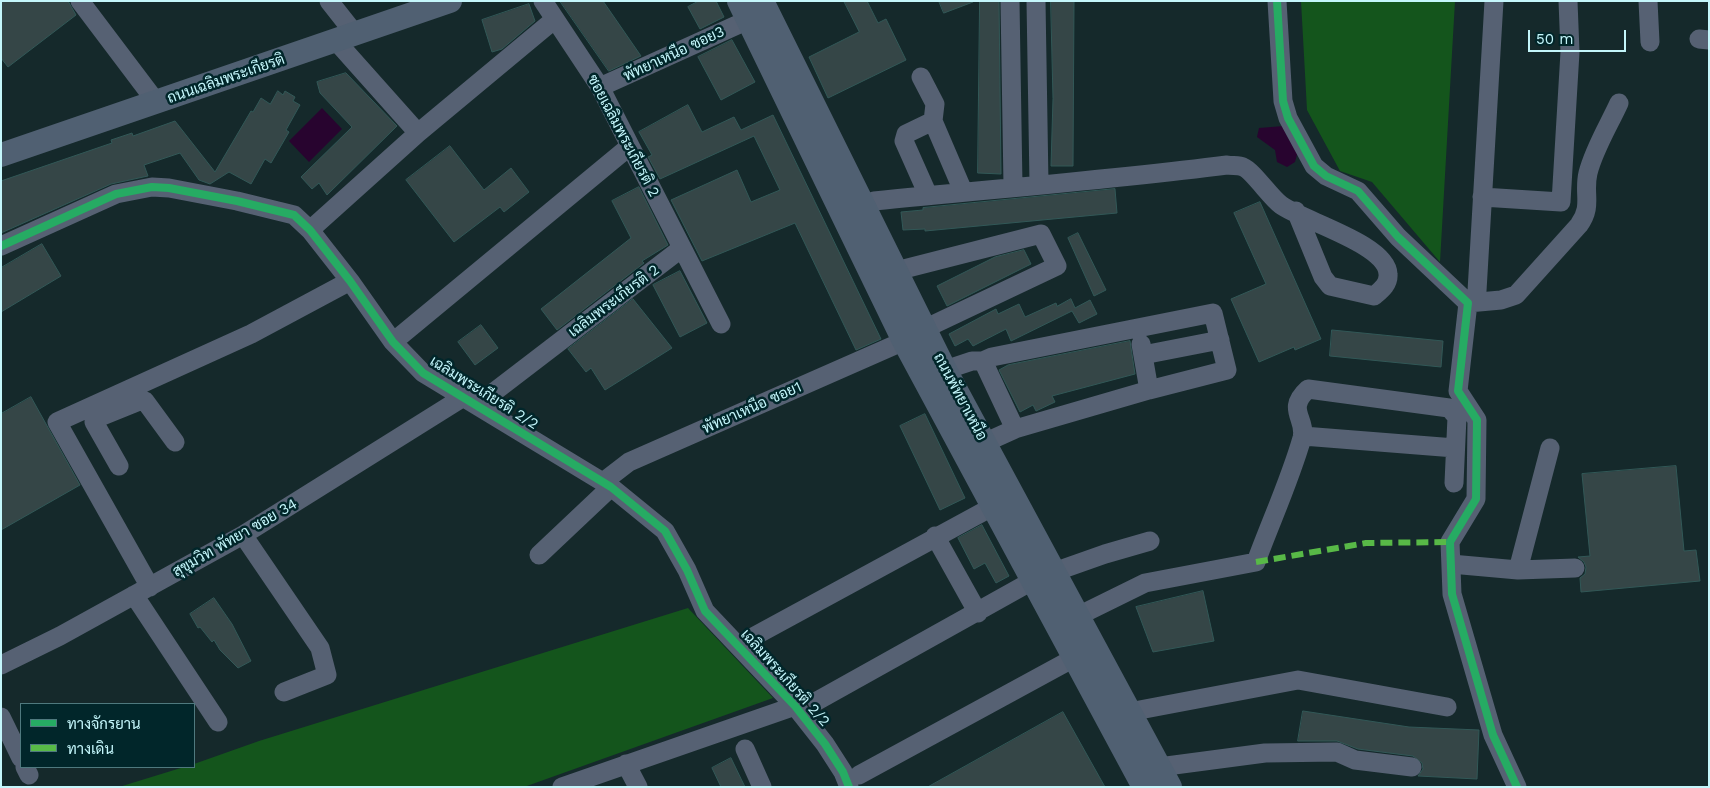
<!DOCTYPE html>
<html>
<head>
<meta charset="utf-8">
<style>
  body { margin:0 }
  #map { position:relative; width:1710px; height:788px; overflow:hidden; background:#15292b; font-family:"Work Sans",Sarabun,sans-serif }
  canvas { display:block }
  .frame { position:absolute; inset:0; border:2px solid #c4f6fb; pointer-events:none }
  .legend { position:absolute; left:20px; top:703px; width:175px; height:65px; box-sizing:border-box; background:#01262a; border:1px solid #4f797e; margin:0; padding:6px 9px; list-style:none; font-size:15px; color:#c4f6fb }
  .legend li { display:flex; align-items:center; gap:10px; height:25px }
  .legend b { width:25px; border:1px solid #4f797e }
  .scale { position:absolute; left:1528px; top:30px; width:98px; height:22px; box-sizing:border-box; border:2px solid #c4f6fb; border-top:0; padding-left:6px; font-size:15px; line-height:18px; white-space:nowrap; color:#c4f6fb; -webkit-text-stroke:4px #01262a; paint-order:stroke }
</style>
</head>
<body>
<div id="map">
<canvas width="1710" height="788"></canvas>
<div class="frame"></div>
<ul class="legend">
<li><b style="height:6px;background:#26ab63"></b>ทางจักรยาน</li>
<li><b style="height:6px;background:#58b947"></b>ทางเดิน</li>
</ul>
<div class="scale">50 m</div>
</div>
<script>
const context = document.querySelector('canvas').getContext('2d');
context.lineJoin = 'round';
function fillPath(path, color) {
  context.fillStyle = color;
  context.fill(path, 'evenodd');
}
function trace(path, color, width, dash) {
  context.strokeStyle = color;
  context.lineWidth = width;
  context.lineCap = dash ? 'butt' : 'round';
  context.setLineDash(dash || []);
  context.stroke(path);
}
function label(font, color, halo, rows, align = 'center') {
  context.font = font + ' "Work Sans",Sarabun,sans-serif';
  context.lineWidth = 5;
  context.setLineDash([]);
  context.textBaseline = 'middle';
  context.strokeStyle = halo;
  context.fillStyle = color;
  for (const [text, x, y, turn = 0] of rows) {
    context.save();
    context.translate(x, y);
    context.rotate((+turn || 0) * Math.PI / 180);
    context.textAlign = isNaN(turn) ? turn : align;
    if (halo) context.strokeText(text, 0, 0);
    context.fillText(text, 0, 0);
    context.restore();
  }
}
const green = new Path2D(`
  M1301,1H1455L1440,262L1372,182L1340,171L1307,110Z
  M688,608L773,698L524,787H119L184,767H194V764L259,741Z`);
const water = new Path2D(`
  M322,108L342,129L309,162L289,141Z
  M1284,126L1298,151L1295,162L1287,167L1277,162L1275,150L1257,137L1259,128Z`);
const building = new Path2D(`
  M1,1H68L76,15L8,67L1,58Z
  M560,1H603L641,56L609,71Z
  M699,1H716L724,17L700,29L688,7Z
  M844,1H867L878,23L886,19L906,60L828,98L809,57L859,32Z
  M939,1H973V2L944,13Z
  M980,1H999L1001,174L978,173Z
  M1051,1H1074L1073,166H1051L1053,99Z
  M529,4L535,21L502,49L492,52L482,20Z
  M732,40L755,82L721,100L698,57Z
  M346,73L397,126L327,195L319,183L312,189L301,177L352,127L320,93L317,82Z
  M278,91L283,95L285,91L295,97L293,101L300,105L286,130L289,132L271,163L265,159L251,184L229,172L210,184L199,180L180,153L144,165L148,176L111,184L1,233V181L112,143L111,140L132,133L133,136L175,121L215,172L251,111L253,112L261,98L270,104Z
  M688,105L702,132L734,117L741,130L773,115L881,339L856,350L795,223L702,261L671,200L737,170L751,202L780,190L754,136L660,179L648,157L652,155L639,132Z
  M450,146L484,190L511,168L529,192L504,212L500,207L454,242L406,180Z
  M639,187L668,245L642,261L644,263L557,330L541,309L631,238L612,201Z
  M1115,189L1117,213L925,231V229L903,230L901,212L923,210V208Z
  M1260,202L1321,339L1295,350L1294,347L1259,362L1231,299L1266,284L1234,213Z
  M1078,233L1106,290L1094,296L1068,238Z
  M42,244L61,276L1,312V268Z
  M1024,250L1031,264L947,306L937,286L995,257Z
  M680,271L707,323L680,337L653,285Z
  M633,299L672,348L605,390L591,368L586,372L568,349Z
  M1071,299L1075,308L1090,300L1097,314L1079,323L1072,311L1011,341L1006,329L973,346L968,339L955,346L949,334L996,309L998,314L1019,304L1025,317L1056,303L1057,306Z
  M481,325L498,348L475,365L458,342Z
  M1332,330L1443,341L1441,367L1330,356Z
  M1130,341L1135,374L1052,396L1055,402L1036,411L1033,405L1020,412L999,370L1008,365Z
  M31,397L80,485L1,530V414Z
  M925,414L965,498L940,510L900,426Z
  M1676,466L1684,551L1696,550L1700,581L1581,592L1580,578L1585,574L1586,567L1584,562L1578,557L1590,556L1582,474Z
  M982,525L1009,576L996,583L985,563L974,569L958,538Z
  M1203,591L1214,641L1153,652L1136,607Z
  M214,598L232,624L251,661L238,668L220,650L214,640L212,642L200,627L198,628L190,614Z
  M1303,711L1409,727L1479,730L1477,779L1418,776L1423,769L1422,763L1413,756L1358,749L1337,741H1298Z
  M1063,712L1105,787H928Z
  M731,758L745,787H721L712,768Z`);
const minor = new Path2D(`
  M80,1L157,103
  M329,1L355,34
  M543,1L600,87L721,324
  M1010,1L1013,186
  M1036,1L1039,184
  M1277,1L1283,101L1288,118L1314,166L1326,176L1358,191L1398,237L1468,303L1458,391L1477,420L1476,499L1450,542L1452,594L1493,735L1517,787
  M1648,1L1650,42
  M1699,39L1709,40
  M336,41L418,133
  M921,77L935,104L933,121
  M600,87L748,20
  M928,195L904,141L906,134L933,121L963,191
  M1482,197L1561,202L1570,52L1568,1
  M864,207L874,201C992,189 1110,180 1227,165C1232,166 1239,165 1243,167C1253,171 1270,197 1281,205C1303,221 1387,244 1388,274C1389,284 1381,290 1374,296L1330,286L1323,277L1296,211
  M310,230L418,133L555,19
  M1,246L116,194L152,187L169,188L237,201L294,215L310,230L350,281L393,342L423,373L611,487L665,531L687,570L705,611L795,706L825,744L843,772L849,787
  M896,271L1041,234L1057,266L924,329
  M1477,291L1494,1
  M1468,303L1501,300L1516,295L1579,225C1593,206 1583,194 1588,173C1594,149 1609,125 1619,103
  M393,342L630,146
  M1141,344L1149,390
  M1143,355L1220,340
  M983,361L992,357L1213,313L1227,370L1149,390L1015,429
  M945,370L972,361H983L1015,429L984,443
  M477,405L682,248
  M1303,436L1455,448
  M119,466L94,422L95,419L142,400L145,401L175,442
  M603,482L629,462L904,341
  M243,535L320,648L327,675L284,692
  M935,536L978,613
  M539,555L611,487
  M1451,564L1518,570L1575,568
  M1518,570L1550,448
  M1054,572L1105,554L1150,541
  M150,587L57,422L251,334L350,281
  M134,595L218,722
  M1078,616L1145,583L1256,562C1271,521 1290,480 1302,438C1307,418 1285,410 1308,389L1449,408L1457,417L1454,483
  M751,638L992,507
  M1,665L60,636L243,535L462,398
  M817,701L1032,581
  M1129,712L1298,680L1447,707
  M1,717L21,758
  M745,749L762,787
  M626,764L638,787
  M25,767L29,775
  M1159,767L1265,753L1337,752L1355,760L1412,767
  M859,775L1074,658
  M562,787L795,706`);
const major = new Path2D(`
  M739,1L904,341L1144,787
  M762,1L945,370L1170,787
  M1,155L450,1`);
const quiet = new Path2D(`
  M1256,562L1366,543L1450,542`);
const cycleway = new Path2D(`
  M1277,1L1283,101L1288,118L1314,166L1326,176L1358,191L1398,237L1468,303L1458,391L1477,420L1476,499L1450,542L1452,594L1493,735L1517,787
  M1,246L116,194L152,187L169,188L237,201L294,215L310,230L350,281L393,342L423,373L611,487L665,531L687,570L705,611L795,706L825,744L843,772L849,787`);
const streetNames = [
  ["พัทยาเหนือ ซอย3",674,54,-25],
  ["ถนนเฉลิมพระเกียรติ",226,79,-19],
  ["ซอยเฉลิมพระเกียรติ 2",623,136,62],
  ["เฉลิมพระเกียรติ 2",614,301,-37],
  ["เฉลิมพระเกียรติ 2/2",484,393,32],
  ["ถนนพัทยาเหนือ",960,397,62],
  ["พัทยาเหนือ ซอย1",752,408,-24],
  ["สุขุมวิท พัทยา ซอย 34",235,538,-30],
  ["เฉลิมพระเกียรติ 2/2",785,678,48]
];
fillPath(green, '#14551c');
fillPath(water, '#28042f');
fillPath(building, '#354647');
trace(building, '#325857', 1);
trace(minor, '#566173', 19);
trace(major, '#506072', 24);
trace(quiet, '#58b947', 6, [12, 6]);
trace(cycleway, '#26ab63', 8);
label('15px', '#c4f6fb', '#01262a', streetNames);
</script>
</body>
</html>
